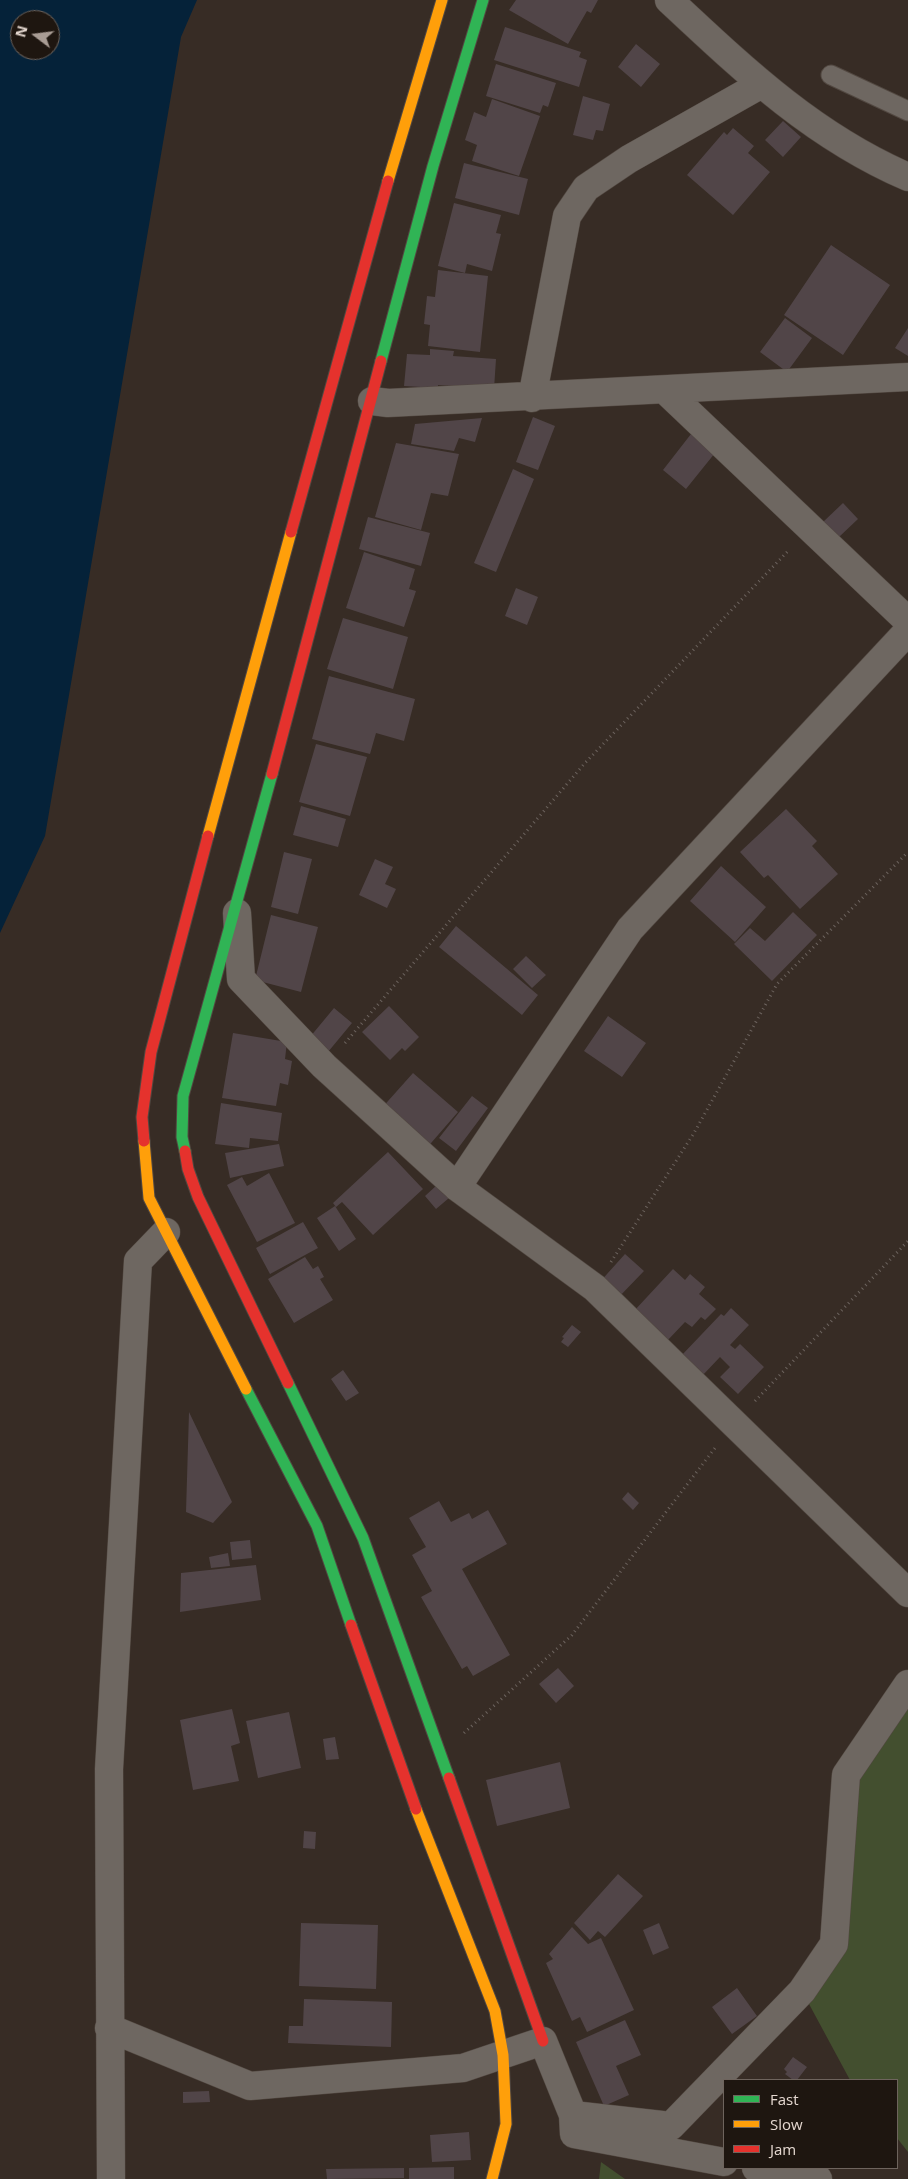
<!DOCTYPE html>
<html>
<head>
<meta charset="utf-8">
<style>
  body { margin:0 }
  #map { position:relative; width:908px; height:2179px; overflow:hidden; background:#372c25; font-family:"Open Sans",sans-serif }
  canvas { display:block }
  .legend { position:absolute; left:723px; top:2079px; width:175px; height:90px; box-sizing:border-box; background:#1e1610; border:1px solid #6e645d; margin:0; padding:6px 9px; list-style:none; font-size:15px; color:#e5d8d0 }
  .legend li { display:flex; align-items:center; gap:10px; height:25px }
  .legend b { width:25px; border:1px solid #6e645d }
  .north { position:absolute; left:10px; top:10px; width:50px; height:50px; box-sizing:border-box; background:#1e1610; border:1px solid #6e645d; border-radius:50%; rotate:285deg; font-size:14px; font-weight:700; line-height:20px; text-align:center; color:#e5d8d0 }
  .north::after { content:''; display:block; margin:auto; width:18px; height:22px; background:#a89c94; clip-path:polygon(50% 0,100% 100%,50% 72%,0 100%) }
</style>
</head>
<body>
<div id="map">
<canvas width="908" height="2179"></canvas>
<ul class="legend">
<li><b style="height:6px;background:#30b455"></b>Fast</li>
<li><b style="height:6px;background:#ff9f0a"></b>Slow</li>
<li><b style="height:6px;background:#e5322d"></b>Jam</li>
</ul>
<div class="north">N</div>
</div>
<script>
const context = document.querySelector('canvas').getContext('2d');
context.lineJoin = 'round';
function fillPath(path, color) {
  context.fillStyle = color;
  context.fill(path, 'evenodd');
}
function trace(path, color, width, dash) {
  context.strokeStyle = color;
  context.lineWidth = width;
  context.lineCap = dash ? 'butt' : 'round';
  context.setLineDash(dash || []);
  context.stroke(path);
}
const green = new Path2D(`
  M908,1690V2152L897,2138V2080H850L809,2004L846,1868L857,1765Z
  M601,2162L625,2179H599Z`);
const water = new Path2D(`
  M0,0H197L181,37L45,836L0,933ZM20,20H50V50H20Z`);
const building = new Path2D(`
  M516,0H598L591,13L587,11L568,44L509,10Z
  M505,27L581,52L579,57L587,60L579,87L494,60Z
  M636,44L660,64L641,87L618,67Z
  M496,64L556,83L548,107L543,105L540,113L486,96Z
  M583,96L610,104L603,131L596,130L593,140L573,135Z
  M492,99L540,116L519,176L472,161L477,145L465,140L474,112L486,117Z
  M783,121L801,137L783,157L765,140Z
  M733,128L754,146L748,153L770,172L733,215L687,175L724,132L727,135Z
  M464,163L528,179L519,215L455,198Z
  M454,203L501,215L496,233L501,234L492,271L467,264L465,273L438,266Z
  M831,245L890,285L843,355L784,315Z
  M438,270L488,276L480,352L428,346L430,325L424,324L427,296L435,297Z
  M785,318L812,338L787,372L760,352Z
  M908,328V356L895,348Z
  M430,349L454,351L453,356L496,359L494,389L438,385V388L404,386L407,354L430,355Z
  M533,417L555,426L538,470L516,462Z
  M482,418L475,442L459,438L454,451L411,444L415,424Z
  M691,434L715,453L686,489L663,470Z
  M396,443L459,454L448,496L431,493L421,530L375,517Z
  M513,469L534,479L496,572L474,563Z
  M843,503L858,519L839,537L823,522Z
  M368,517L430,533L421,566L359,549Z
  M364,552L415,569L409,589L416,591L404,627L346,608Z
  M516,588L538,597L527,625L505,616Z
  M343,618L408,637L393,689L327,669Z
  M329,676L415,699L404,741L376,733L370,754L312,739Z
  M316,744L367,757L350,816L299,802Z
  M301,806L346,819L338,847L293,835Z
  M786,809L817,841L812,846L838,874L800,909L768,875L764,878L740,852Z
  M284,852L312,859L298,914L271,907Z
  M375,859L393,867L385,884L396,889L387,908L359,895Z
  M721,866L766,907L735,942L690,901Z
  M793,912L817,935L772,981L734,944L750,928L765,941Z
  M271,915L318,927L301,992L255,980Z
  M456,926L538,995L522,1015L439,947Z
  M526,956L546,975L532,988L513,969Z
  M389,1006L419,1037L405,1051L402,1048L390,1060L362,1032Z
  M334,1008L352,1023L328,1052L310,1037Z
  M608,1016L646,1043L622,1077L584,1051Z
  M233,1033L287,1042L285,1059L292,1061L288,1085L280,1083L276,1106L222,1098Z
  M413,1073L458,1112L425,1150L380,1110Z
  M472,1096L488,1108L456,1151L439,1138Z
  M221,1103L282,1113L278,1141L250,1138L249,1148L215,1144Z
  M279,1144L284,1166L230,1178L225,1153Z
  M388,1152L423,1189L373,1235L342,1202L336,1207L333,1203Z
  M269,1173L295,1223L257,1242L227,1185L242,1177L247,1186Z
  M437,1185L449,1198L436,1209L425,1196Z
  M335,1206L356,1239L339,1251L317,1218Z
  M303,1222L318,1248L270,1274L256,1248Z
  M625,1254L644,1271L616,1300L598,1284Z
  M305,1257L313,1269L318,1266L324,1277L320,1279L333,1300L294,1323L268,1279Z
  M673,1269L685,1280L690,1274L705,1287L699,1294L716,1309L705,1320L701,1317L692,1327L685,1322L667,1341L634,1311Z
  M731,1308L749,1325L730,1345L735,1349L740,1344L764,1367L738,1394L720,1377L730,1367L720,1357L702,1376L681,1356L721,1314L724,1316Z
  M572,1325L581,1332L568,1347L561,1342L564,1338L562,1337Z
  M343,1370L359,1393L346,1401L331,1379Z
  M189,1412L232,1502L213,1523L186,1512Z
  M628,1492L639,1503L633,1510L622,1499Z
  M439,1501L451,1522L469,1513L472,1519L488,1510L507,1544L462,1569L510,1655L473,1676L467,1666L462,1669L421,1597L432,1591L412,1555L426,1547L409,1518Z
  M250,1540L252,1558L232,1560L230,1542Z
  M228,1553L230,1566L211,1568L209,1557Z
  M256,1565L261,1600L180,1612L181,1573Z
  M558,1668L574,1686L556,1703L539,1684Z
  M232,1709L240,1743L231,1746L239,1781L193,1790L180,1720Z
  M289,1712L301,1768L258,1778L246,1721Z
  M335,1737L339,1759L326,1760L323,1739Z
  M560,1762L570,1808L497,1826L486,1780Z
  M304,1831L316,1832L315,1849L303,1848Z
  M618,1874L643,1896L605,1937L598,1931L590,1940L574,1923Z
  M301,1923L378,1925L376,1989L299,1986Z
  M659,1923L669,1948L653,1955L643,1930Z
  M572,1927L588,1944L601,1938L634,2010L587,2032L580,2017L572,2021L546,1963L553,1959L549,1954Z
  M737,1988L757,2016L732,2034L712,2007Z
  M304,1999L392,2002L391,2047L288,2043L289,2026H303Z
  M625,2020L641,2055L616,2066L629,2095L604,2106L576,2042Z
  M793,2057L807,2067L797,2080H793L785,2074L787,2072L784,2069Z
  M209,2091L210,2102L183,2103V2092Z
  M469,2132L471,2160L432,2162L430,2135Z
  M454,2167V2179H409V2168Z
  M404,2168V2178L327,2179L326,2169Z`);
const path = new Path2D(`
  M345,1043L585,763L789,550
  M611,1262L694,1133L777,984L908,852
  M755,1401L908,1241
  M464,1733L572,1635L715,1448`);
const lane = new Path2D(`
  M831,75L908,111`);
const street = new Path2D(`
  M669,0C744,70 813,136 908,177
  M665,390L908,621
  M532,398L567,216L586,188L629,159L760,85
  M372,401L388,403L908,377
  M237,913L241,979L324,1066L457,1187L595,1288L908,1593
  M457,1187L630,929L908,631
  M109,2028L250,2086L463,2068L543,2041L573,2115L671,2126L802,1991L834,1944L846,1775L908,1684
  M573,2115L574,2134L724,2162
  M756,2168L818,2179
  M111,2179L109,1769L138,1261L166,1232`);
const fast = new Path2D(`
  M381,361L433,166L483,0
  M185,1151L182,1137L183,1096L272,774
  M288,1383L363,1538L449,1778
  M246,1389L317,1526L351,1625`);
const slow = new Path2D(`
  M388,181L442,0
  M208,836L291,532
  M144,1141L149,1198L246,1389
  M416,1809L495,2011L503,2055L506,2124L492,2179`);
const jam = new Path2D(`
  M291,532L388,181
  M272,774L381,361
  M144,1141L142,1117L151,1052L208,836
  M185,1151L188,1169L198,1197L288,1383
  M351,1625L416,1809
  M449,1778L543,2041`);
fillPath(green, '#434f2f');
fillPath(water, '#052239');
fillPath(building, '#514548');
trace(lane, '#524841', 21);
trace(street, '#524841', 29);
trace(fast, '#524841', 13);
trace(slow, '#524841', 13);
trace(jam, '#524841', 13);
trace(path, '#6d645f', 3, [1, 4]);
trace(lane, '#6e6761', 19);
trace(street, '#6e6761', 28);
trace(fast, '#30b455', 11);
trace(slow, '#ff9f0a', 11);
trace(jam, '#e5322d', 11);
</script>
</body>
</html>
